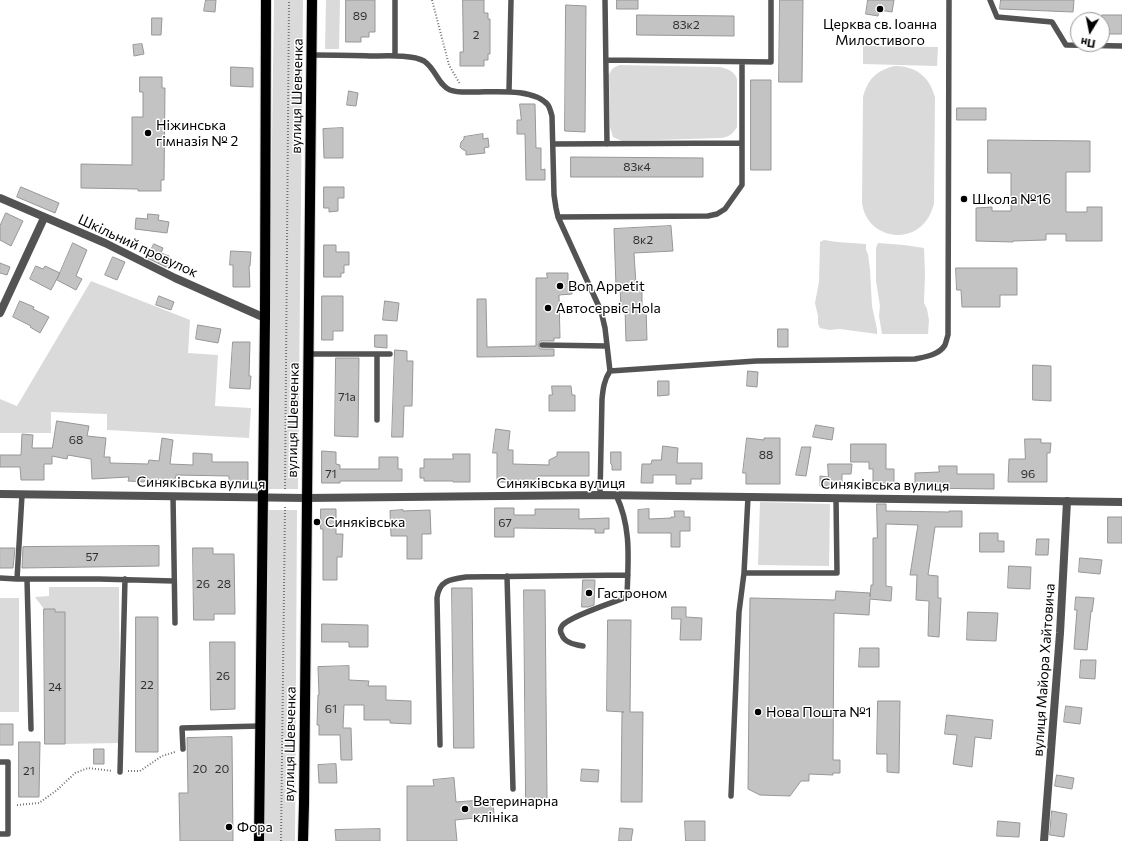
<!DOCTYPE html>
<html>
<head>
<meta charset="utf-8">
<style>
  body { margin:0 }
  #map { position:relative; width:1122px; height:841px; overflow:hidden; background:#fff; font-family:Commissioner,sans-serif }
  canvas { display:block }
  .north { position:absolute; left:1070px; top:12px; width:40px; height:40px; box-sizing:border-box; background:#fff; border:1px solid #999; border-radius:50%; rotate:190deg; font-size:11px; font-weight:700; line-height:16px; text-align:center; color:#000 }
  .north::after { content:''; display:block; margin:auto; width:14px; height:18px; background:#000; clip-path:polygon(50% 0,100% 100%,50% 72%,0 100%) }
</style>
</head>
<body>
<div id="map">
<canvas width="1122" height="841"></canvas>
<div class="north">Пн</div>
</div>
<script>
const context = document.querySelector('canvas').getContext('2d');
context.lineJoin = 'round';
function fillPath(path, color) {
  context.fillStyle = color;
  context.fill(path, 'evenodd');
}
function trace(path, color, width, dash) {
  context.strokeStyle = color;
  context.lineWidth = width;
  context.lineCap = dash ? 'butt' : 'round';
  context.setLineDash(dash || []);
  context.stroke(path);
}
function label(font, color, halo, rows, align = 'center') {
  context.font = font + ' Commissioner,sans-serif';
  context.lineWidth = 3;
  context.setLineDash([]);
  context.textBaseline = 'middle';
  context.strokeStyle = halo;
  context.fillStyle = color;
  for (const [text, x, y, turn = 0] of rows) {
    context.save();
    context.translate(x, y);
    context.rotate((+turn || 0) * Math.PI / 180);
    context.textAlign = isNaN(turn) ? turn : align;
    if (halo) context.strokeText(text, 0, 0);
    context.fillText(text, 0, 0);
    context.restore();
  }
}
const green = new Path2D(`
  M274,0H303L298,489H267Z
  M326,0H340L339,49H325Z
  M863,46L938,47L937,66L863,64Z
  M620,65L720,67C728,69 734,71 737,79V127C733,134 729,137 721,138L622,141L613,137L610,127L609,75C611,69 614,67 620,65Z
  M894,66C916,66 929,76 935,97L934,204C932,210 930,216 926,221C912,240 883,239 869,221C865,215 863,210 862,203L863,97C868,79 876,71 894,66Z
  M824,240L837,242L866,244V250L868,254L870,270L872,306L877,329V334L840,329L829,330L820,328L818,324V316L815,303L819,282L820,242Z
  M878,243L904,245L924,248L925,274L924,303L927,309L929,320L928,334H882L879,316L880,306L876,281V248Z
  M91,281L190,320L188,353L218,355L215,406L251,408L249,438L107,430V414L51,412V433H0V399L17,406Z
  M760,502L830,504L829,566L758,565Z
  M267,510H297L295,841H264Z
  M49,587H119L120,743L65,744V612H55V609H44L35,597L49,596Z
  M0,598H19V712H0Z`);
const building = new Path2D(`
  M206,0H216L215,12L204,11Z
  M346,0H375V32H369V37H361V42H346Z
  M463,0H484V13H488V19H490V54H488V60H484V66H460V52H463Z
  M617,0H638V9H617Z
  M780,0H803L802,82H779Z
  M868,0H894L892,12L879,10L878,16L866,14Z
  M1001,0H1074L1073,12L1000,9Z
  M566,5L586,6L585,132L565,131Z
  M637,15L734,16V36L637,35Z
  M1102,15H1122V34H1102Z
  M152,18H162L161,35H152Z
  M142,44L144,54L134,56L133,45Z
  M231,67L253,68V87L231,86Z
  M140,77H162V88H165L164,180H161V191H138V189L81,188V164L132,165V117H143V92H140Z
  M751,80H771V170H751Z
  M349,91L358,93L356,106L347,105Z
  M520,104H535L536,148H541V170L545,169V180H526L525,134H517V120H521Z
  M957,108H986V120H957Z
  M343,128V158H324L323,129Z
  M483,134V139L488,138L489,147L484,148L485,153L466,155V151L462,149L460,147L461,142L464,139V137Z
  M988,140L1090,141V172H1066V212H1087V207H1102V241H1066V234H1046V240L1013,241V242L976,241V208L992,207V211H1011V173H988Z
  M571,157L703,158V177H571Z
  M21,187L59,203L55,213L17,197Z
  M324,187H344V198H338V211L329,212V208H324Z
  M6,213L23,221L11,246L0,240V226Z
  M148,214L159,215L158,220L169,222L167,233L135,229L136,218L147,219Z
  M671,226L673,251L634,253L636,285L642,284V309L646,308L647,340L626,341L625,310H621L620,287H616L614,229Z
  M73,243L87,250L76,276L82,279L76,290L57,280Z
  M154,244L163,248L161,253L169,256L168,259L172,261L168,268L147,258Z
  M324,245H336V252H349V265H344V273H341V277H324Z
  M231,251L251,252L250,266H249L250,287H233V265H230Z
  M113,257L125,262L117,280L105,275Z
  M0,263L10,267L7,275L0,273Z
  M36,266L43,269L45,266L60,273L51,290L30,279Z
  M956,268H1017V295H1000V307H962L961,290H957Z
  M547,273H568V284H572V294L559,295L560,338H554V341H540L538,345L540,349H554V356L477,357V299H486L487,347L536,346V278H547Z
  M159,296L174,302L171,310L156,305Z
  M322,296H343V331H333V340H322Z
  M20,301L34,307L33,309L49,317L40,333L30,327L31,326L13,317Z
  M385,301L399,303L397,321L383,320Z
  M198,325L221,329L218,343L196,339Z
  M778,329H788V347H778Z
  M375,335H387V348L375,347Z
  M233,342H250L249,376H251L250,389L230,388Z
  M395,350L407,351V361H413L412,406H404L403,437H392Z
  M336,358H359L358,437L335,436Z
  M1033,365L1051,366V401L1033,400Z
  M748,371L758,372L757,387L747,386Z
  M658,381H669V395L658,396Z
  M552,386H571L572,395H575V411H549V395H552Z
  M57,421L89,426L87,436L106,438L104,457H110V463L148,464L149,460L159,461L162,438L173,440L170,464L193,465V453L212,454V462H248V484L229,483V476L176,475L175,481L145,479L144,482L128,481L129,477L92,479L91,459L68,455L67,459L52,456V464H44V480H21L20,467H0V455H21L22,434L33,435L32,448H52Z
  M816,425L834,428L832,440L813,437Z
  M496,429L510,431L508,450H513V464L549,465V460L557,456V452H589V476H538V484H523V482H497V453H493Z
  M747,438L764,440V438H780V484H746V473H743Z
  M1025,439H1041V443H1051L1050,453H1047V482H1008L1009,459H1025Z
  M851,444H886V469H894V485H873V469H869V462H851Z
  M663,446L678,448L677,463H702V479H691V484H676V475H653V483H641L642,464H651L652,460H661Z
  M802,447H811L806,476L796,475Z
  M322,451L336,452V464L340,465V469H379V457H398V469H402V481H340V483H322Z
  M611,452H621V470H612V465L611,464Z
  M453,454H470V482H453V481H424V478H420V468H424V459H453Z
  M828,464H852L851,474H842V487L820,486V476L828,477Z
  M939,466H957V474H994V489L915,488V473L939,472Z
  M877,504H886V511L949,512V511H962V527H935L928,575L938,576V598H941L939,637L928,636L929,601L916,600L917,575H910L918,525L886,524V586L892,587L891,601L870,599L869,615L834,613L833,760H840V773H833V775L809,774V781H801L790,796L760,795L748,789L750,598L835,600L836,591L870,593V597L871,585H873V538H877Z
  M495,508H514V515H535V509H579V519L609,518V529H604V533H595V529L514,528V537H495Z
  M321,509H336V534H343L342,557H337V580H323V529H321Z
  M649,509V519L671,518V517H675L674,511H684V517H690V531H680V547H671V533H638V510Z
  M403,510V511L430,510L431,534H422V559H407V536H391L390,511Z
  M1108,517H1122V543H1108Z
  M980,533H998V541H1004V552H980Z
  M1037,539H1049L1048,555H1036Z
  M159,546V566L22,568L23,547Z
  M0,548H15L13,568H0Z
  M193,548H213V554H234L235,614H214V620H194Z
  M1080,558L1102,560L1100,574L1079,572Z
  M1009,566L1031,567L1030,589L1008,588Z
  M583,580H595L594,605L588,607H582Z
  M452,588H472L474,748H454Z
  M524,590H545L547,798L526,799Z
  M1076,597L1094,598L1092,612L1091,611L1087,650L1074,649L1077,610H1075Z
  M672,607H686V617L702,618L701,640H680L681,619H672Z
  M44,609H55V612H65V744H45Z
  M968,612L998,613L996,641L967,640Z
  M136,617H158V752H136Z
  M608,620H631L630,712H643L642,802H621L622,712H624L607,711Z
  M322,624L368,625V647H349V642H322Z
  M210,642H235V709L211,710Z
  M860,648H879V667H859Z
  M1081,660H1096L1095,679L1080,678Z
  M349,666V680L369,681L368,686H386V700L411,701V724L390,723V720H364V705H344L343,728H351L352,760H341L340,735H319V725H317L318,695H319L318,667Z
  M878,701H900L899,773L887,772V754H877Z
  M1066,706L1082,708L1080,724L1064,722Z
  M947,715L993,720L991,739L975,737L972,767L953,764L957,735L945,734Z
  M0,724H13V745H0Z
  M232,737L233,841H180L179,793H188L187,738Z
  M19,742H40L39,797H19Z
  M94,749H104V764H94Z
  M336,764L337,783H319L318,765Z
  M582,769L599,770L598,782L581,781Z
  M1057,775L1074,778L1072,789L1055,786Z
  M454,778L456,802L493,799L494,816L455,820L457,841H407V786H434L433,780Z
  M1052,811L1067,814L1064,837L1050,835Z
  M685,821H705V841H686Z
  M998,821L1020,823L1019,837L997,836Z
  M620,828L633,829L631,841H619Z
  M380,829V841H336L335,830Z`);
const path = new Path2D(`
  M432,0L449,65L460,84
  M285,489L289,0
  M128,771H140L162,756L175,752
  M17,805L39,803L57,790L75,773L88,768L112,771
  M281,841L285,507`);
const service = new Path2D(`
  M605,0L607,144
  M990,0L997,17L1052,22L1066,45L1122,46
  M312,55C331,55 350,55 370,56C384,56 412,54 424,61C436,69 438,85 450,90C458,93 467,92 475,92C495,92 534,88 548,105C550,108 551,113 552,116L554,195L556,208L558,217L601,311L605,328L610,371
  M395,56V0
  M606,60L771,62V0
  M509,91L511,0
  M742,143V62
  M553,144L742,143V185L725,209L717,214L708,216L558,217
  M542,345L607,346
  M308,354H390
  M377,420V354
  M600,495L602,399C603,389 604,380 610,371L756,361L915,359C925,357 939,355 945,345C946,342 947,338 948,335L949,0
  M173,496L175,623
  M748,497L744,573H837L836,498
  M507,576L513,789
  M0,578L17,579L22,495
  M17,579H99L174,581
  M27,579L31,729
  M583,646C576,645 564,642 562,635C560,632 560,629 562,626C568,617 614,602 627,597C628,561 632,528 616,495
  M440,745L437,598C439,580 451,579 466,577L628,575
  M183,749L182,728L260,726
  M0,762H8V834H0
  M120,772L125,579
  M731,796L739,612L744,573`);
const minor = new Path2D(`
  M0,198L105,243L175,278L265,318
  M0,313L44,218
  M1044,841L1060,633L1067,501`);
const tertiary = new Path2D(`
  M0,494L306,498L600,495L1122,502`);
const primary = new Path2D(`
  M259,841L265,318L266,0
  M303,841L304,804L312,0`);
const markers = [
  [880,9,4,"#000"],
  [148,133,4,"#000"],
  [964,199,4,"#000"],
  [560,286,4,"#000"],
  [548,308,4,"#000"],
  [317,522,4,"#000"],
  [589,593,4,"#000"],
  [758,712,4,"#000"],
  [465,809,4,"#000"],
  [229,827,4,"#000"]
];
const numberNames = [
  ["89",360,16],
  ["83к2",686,25],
  ["2",476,35],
  ["83к4",637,167],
  ["8к2",643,240],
  ["71а",347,397],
  ["68",76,440],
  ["88",766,455],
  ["71",331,474],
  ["96",1028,474],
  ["67",505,523],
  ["57",92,557],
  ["26",203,584],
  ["28",224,584],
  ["26",223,676],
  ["22",147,685],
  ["24",55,687],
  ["61",331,709],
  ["20",200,769],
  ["20",222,769],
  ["21",29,771]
];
const poiNames = [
  ["Церква св. Іоанна",880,24,"center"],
  ["Милостивого",880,40,"center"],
  ["Ніжинська",156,125],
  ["гімназія № 2",156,141],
  ["Школа №16",972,199],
  ["Bon Appetit",568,286],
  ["Автосервіс Hola",556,308],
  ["Синяківська",325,522],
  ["Гастроном",597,593],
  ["Нова Пошта №1",766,712],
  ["Ветеринарна",473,801],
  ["клініка",473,817],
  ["Фора",237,827]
];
const streetNames = [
  ["вулиця Шевченка",297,96,-89],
  ["Шкільний провулок",138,246,25],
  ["вулиця Шевченка",293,420,-89],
  ["Синяківська вулиця",201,483,1],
  ["Синяківська вулиця",561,483],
  ["Синяківська вулиця",885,485,1],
  ["вулиця Майора Хайтовича",1044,670,-86],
  ["вулиця Шевченка",290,744,-89]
];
fillPath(green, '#dadada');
fillPath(building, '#c3c3c3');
trace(building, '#979797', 1);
trace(primary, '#dbdbdb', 12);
trace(path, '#757575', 2, [1, 2]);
trace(service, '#535353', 5.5);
trace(minor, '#535353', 8);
trace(tertiary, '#535353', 8);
trace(primary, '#000', 10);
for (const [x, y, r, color] of markers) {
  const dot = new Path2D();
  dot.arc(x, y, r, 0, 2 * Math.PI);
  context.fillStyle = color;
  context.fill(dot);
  trace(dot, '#fff', 1.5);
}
label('12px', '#313131', null, numberNames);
label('14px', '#000', '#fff', poiNames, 'left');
label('14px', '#000', '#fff', streetNames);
</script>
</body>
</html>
